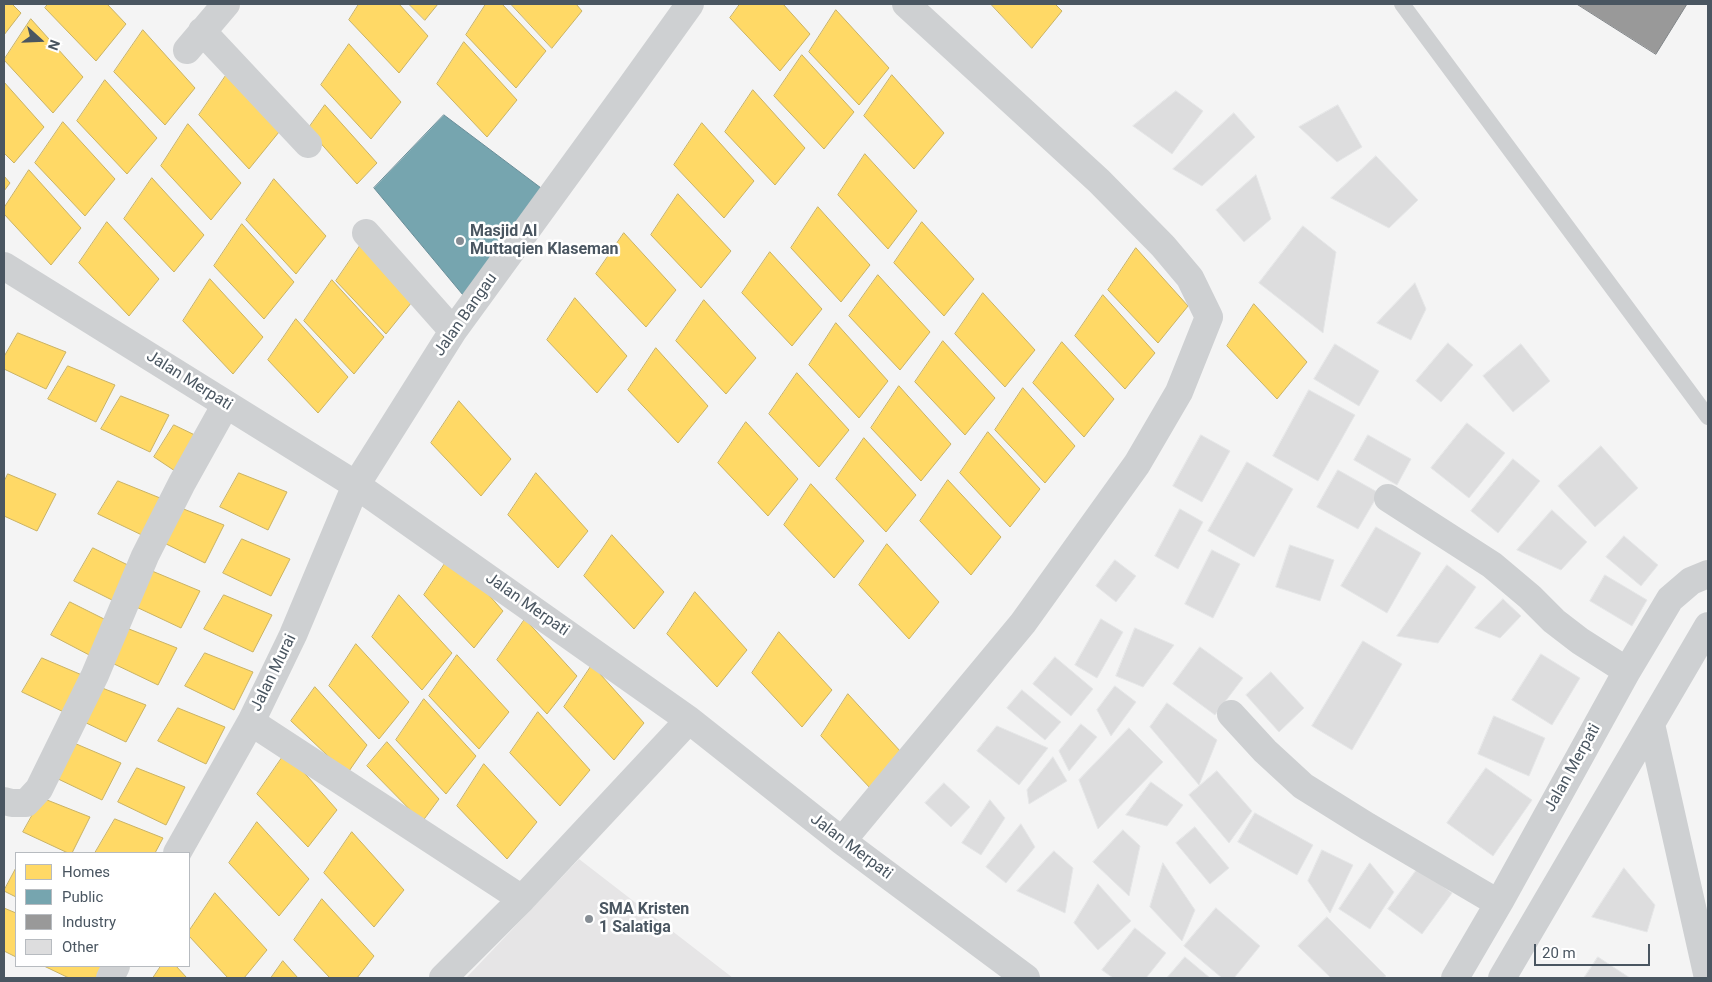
<!DOCTYPE html>
<html>
<head>
<meta charset="utf-8">
<style>
  body { margin:0 }
  #map { position:relative; width:1712px; height:982px; overflow:hidden; background:#f4f4f4; font-family:Roboto,sans-serif }
  canvas { display:block }
  .frame { position:absolute; inset:0; border:5px solid #4a5661; pointer-events:none }
  .legend { position:absolute; left:15px; top:852px; width:175px; height:115px; box-sizing:border-box; background:#fff; border:1px solid #b7bbc0; margin:0; padding:6px 9px; list-style:none; font-size:15px; color:#4a5661 }
  .legend li { display:flex; align-items:center; gap:10px; height:25px }
  .legend b { width:25px; border:1px solid #b7bbc0 }
  .north { position:absolute; left:15px; top:15px; width:50px; height:50px; -webkit-text-stroke:4px #fff; paint-order:stroke; rotate:110deg; font-size:14px; font-weight:700; line-height:20px; text-align:center; color:#4a5661 }
  .north::after { content:''; display:block; margin:auto; width:18px; height:22px; background:#4a5661; clip-path:polygon(50% 0,100% 100%,50% 72%,0 100%) }
  .scale { position:absolute; left:1534px; top:944px; width:116px; height:22px; box-sizing:border-box; border:2px solid #4a5661; border-top:0; padding-left:6px; font-size:15px; line-height:18px; white-space:nowrap; color:#4a5661; -webkit-text-stroke:4px #fff; paint-order:stroke }
</style>
</head>
<body>
<div id="map">
<canvas width="1712" height="982"></canvas>
<div class="frame"></div>
<ul class="legend">
<li><b style="height:14px;background:#ffd966"></b>Homes</li>
<li><b style="height:14px;background:#76a5af"></b>Public</li>
<li><b style="height:14px;background:#999"></b>Industry</li>
<li><b style="height:14px;background:#ddddde"></b>Other</li>
</ul>
<div class="north">N</div>
<div class="scale">20 m</div>
</div>
<script>
const context = document.querySelector('canvas').getContext('2d');
context.lineJoin = 'round';
function fillPath(path, color) {
  context.fillStyle = color;
  context.fill(path, 'evenodd');
}
function trace(path, color, width, dash) {
  context.strokeStyle = color;
  context.lineWidth = width;
  context.lineCap = dash ? 'butt' : 'round';
  context.setLineDash(dash || []);
  context.stroke(path);
}
function label(font, color, halo, rows, align = 'center') {
  context.font = font + ' Roboto,sans-serif';
  context.lineWidth = 5;
  context.setLineDash([]);
  context.textBaseline = 'middle';
  context.strokeStyle = halo;
  context.fillStyle = color;
  for (const [text, x, y, turn = 0] of rows) {
    context.save();
    context.translate(x, y);
    context.rotate((+turn || 0) * Math.PI / 180);
    context.textAlign = isNaN(turn) ? turn : align;
    if (halo) context.strokeText(text, 0, 0);
    context.fillText(text, 0, 0);
    context.restore();
  }
}
const education = new Path2D(`
  M579,859L733,978H466Z`);
const homes = new Path2D(`
  M4,4H12L21,13L4,35Z
  M48,4H107L126,24L96,61L45,8Z
  M359,4H399L428,36L399,73L349,20Z
  M409,4H438L425,20Z
  M486,4H502L546,51L516,88L466,35Z
  M511,4H576L582,11L552,48Z
  M740,4H783L810,34L780,71L730,18Z
  M991,4H1055L1062,11L1032,48Z
  M836,10L889,68L859,105L809,52Z
  M31,19L83,77L53,113L4,60Z
  M143,30L195,88L165,125L114,72Z
  M464,42L517,100L487,137L437,84Z
  M349,44L401,102L371,139L321,85Z
  M802,55L854,112L824,149L774,96Z
  M227,74L279,132L249,169L199,115Z
  M892,75L944,133L914,169L864,116Z
  M105,80L157,138L127,174L77,121Z
  M4,82L44,127L14,163L4,153Z
  M753,90L805,148L775,185L725,132Z
  M325,105L377,163L357,184L308,129Z
  M63,122L115,179L85,216L35,163Z
  M702,123L754,181L724,218L674,165Z
  M188,124L241,183L211,220L161,166Z
  M865,154L917,211L888,249L838,195Z
  M29,170L81,228L51,265L4,214V208Z
  M4,176L10,183L4,191Z
  M152,178L204,235L174,272L124,219Z
  M274,179L326,236L296,274L246,220Z
  M678,194L731,251L701,288L651,235Z
  M818,207L870,265L841,302L791,248Z
  M107,222L159,279L129,316L79,263Z
  M922,222L974,279L944,316L894,263Z
  M242,224L294,282L264,319L214,266Z
  M624,233L676,290L646,327L596,274Z
  M364,240L416,297L386,334L336,281Z
  M1136,248L1188,306L1158,343L1108,290Z
  M770,252L822,309L792,346L742,293Z
  M878,275L930,332L900,370L849,316Z
  M210,279L263,337L233,374L183,321Z
  M332,280L384,337L354,374L304,321Z
  M983,293L1035,350L1005,387L955,334Z
  M1103,295L1155,353L1125,389L1075,336Z
  M575,298L627,356L597,393L547,340Z
  M704,300L756,358L726,394L676,341Z
  M1254,304L1307,362L1277,399L1227,346Z
  M296,319L348,377L318,413L268,360Z
  M836,323L888,381L859,418L809,365Z
  M18,333L66,352L46,389L4,369V357Z
  M943,341L995,398L965,435L915,382Z
  M1062,342L1114,399L1084,437L1033,383Z
  M656,348L708,406L678,443L628,390Z
  M68,366L115,385L96,422L48,399Z
  M797,373L849,430L819,467L769,414Z
  M899,386L951,444L921,481L871,428Z
  M1023,388L1075,446L1045,483L995,430Z
  M121,396L169,415L150,452L101,429Z
  M459,401L511,459L481,496L431,443Z
  M746,422L798,479L768,516L718,463Z
  M174,425L199,437L178,473L154,457Z
  M988,432L1040,489L1010,527L960,473Z
  M864,438L916,495L886,532L836,479Z
  M239,473L287,492L268,530L220,507Z
  M536,473L588,531L558,568L508,515Z
  M8,474L56,494L37,531L4,516V482Z
  M948,480L1001,537L971,575L920,521Z
  M118,481L165,500L146,537L98,514Z
  M811,484L864,541L834,578L784,525Z
  M176,506L224,525L205,563L156,539Z
  M612,535L664,592L634,629L584,576Z
  M242,539L290,559L271,596L223,573Z
  M887,544L939,602L909,639L859,585Z
  M93,548L134,568L116,602L74,581Z
  M452,553L503,611L474,648L424,595Z
  M152,571L200,591L181,628L132,605Z
  M695,592L747,650L717,687L667,634Z
  M224,595L272,615L253,652L204,629Z
  M399,595L452,653L422,690L372,637Z
  M70,602L112,623L95,658L51,635Z
  M525,619L577,676L547,714L497,660Z
  M129,629L177,648L158,685L110,662Z
  M779,632L832,690L802,727L752,673Z
  M356,644L409,702L379,739L329,686Z
  M205,653L253,672L234,710L185,686Z
  M457,655L509,712L479,749L429,696Z
  M42,658L89,678L70,715L22,692Z
  M592,665L644,723L614,760L564,707Z
  M97,686L146,705L126,742L78,719Z
  M315,687L367,745L347,774L291,721Z
  M848,694L901,752L871,789L821,736Z
  M424,699L476,756L446,794L396,740Z
  M178,708L225,727L206,764L158,741Z
  M538,712L590,770L560,806L510,753Z
  M387,742L439,799L422,822L367,766Z
  M74,743L121,763L102,800L54,777Z
  M286,752L337,810L308,847L257,794Z
  M484,764L537,822L507,859L457,806Z
  M137,768L185,787L166,825L118,802Z
  M42,798L90,817L72,853H68L23,832Z
  M115,819L163,838L155,853H95Z
  M257,822L309,879L279,916L229,863Z
  M352,832L404,890L374,927L324,873Z
  M16,868V897L4,891Z
  M215,893L267,950L244,978H228L189,936V931Z
  M322,899L374,956L357,978H330L294,940Z
  M4,908L16,913V957L4,951Z
  M283,961L298,978H271Z
  M47,966H107L101,978H69L46,967Z
  M161,966H176L187,978H153Z`);
const public = new Path2D(`
  M444,115L541,188L463,295L374,188Z`);
const industry = new Path2D(`
  M1577,4H1687L1656,54Z`);
const building = new Path2D(`
  M1176,91L1203,111L1172,154L1133,126Z
  M1338,105L1362,147L1337,162L1299,127Z
  M1234,113L1255,137L1202,186L1173,169Z
  M1376,156L1418,200L1389,228L1331,198Z
  M1256,175L1271,219L1244,242L1216,210Z
  M1303,226L1336,252L1323,333L1259,283Z
  M1415,283L1426,309L1411,340L1377,323Z
  M1448,343L1473,365L1441,402L1416,381Z
  M1335,344L1379,371L1359,406L1314,379Z
  M1521,344L1550,381L1513,412L1483,376Z
  M1309,390L1355,415L1318,481L1273,456Z
  M1467,423L1505,453L1469,498L1431,468Z
  M1201,435L1230,451L1202,502L1173,486Z
  M1368,435L1411,459L1397,485L1354,460Z
  M1601,446L1638,488L1595,527L1558,486Z
  M1513,459L1540,481L1498,533L1471,511Z
  M1247,462L1293,489L1254,557L1208,531Z
  M1338,470L1379,493L1358,529L1317,507Z
  M1180,509L1203,522L1178,569L1155,556Z
  M1552,510L1587,542L1561,570L1517,550Z
  M1376,527L1421,553L1387,613L1341,586Z
  M1624,536L1658,565L1641,586L1606,557Z
  M1290,545L1334,560L1320,601L1276,587Z
  M1212,550L1240,564L1213,618L1185,604Z
  M1115,560L1136,576L1116,602L1096,586Z
  M1447,565L1476,587L1438,643L1397,636Z
  M1605,575L1647,600L1632,626L1590,601Z
  M1503,599L1521,616L1500,638L1475,628Z
  M1101,619L1123,632L1097,678L1075,665Z
  M1135,628L1174,645L1143,687L1116,676Z
  M1363,641L1402,664L1352,750L1312,726Z
  M1200,647L1243,678L1215,715L1173,684Z
  M1541,654L1580,678L1552,725L1512,700Z
  M1055,657L1093,689L1071,716L1033,684Z
  M1271,672L1304,708L1279,732L1246,695Z
  M1115,686L1136,702L1111,736L1097,710Z
  M1022,690L1061,722L1045,740L1007,708Z
  M1167,703L1217,740L1199,785L1150,727Z
  M1494,716L1545,738L1529,776L1478,754Z
  M1081,724L1097,737L1069,771L1059,751Z
  M997,726L1048,748L1019,785L977,751Z
  M1129,728L1163,762L1098,829L1079,780Z
  M1053,757L1067,781L1029,804L1027,790Z
  M1486,768L1532,800L1493,856L1447,823Z
  M1217,771L1252,811L1229,843L1189,795Z
  M1151,782L1183,805L1167,826L1126,815Z
  M944,783L970,807L951,827L925,803Z
  M990,800L1005,818L981,855L962,843Z
  M1255,813L1313,845L1297,875L1238,842Z
  M1021,824L1035,847L1006,883L986,867Z
  M1195,827L1229,868L1210,884L1176,843Z
  M1123,830L1140,846L1129,896L1093,862Z
  M1322,850L1353,865L1330,913L1308,881Z
  M1054,851L1073,868L1065,913L1017,891Z
  M1163,863L1195,910L1182,941L1150,907Z
  M1370,863L1394,892L1370,929L1339,909Z
  M1418,868L1452,893L1422,934L1388,909Z
  M1624,868L1655,905L1647,932L1592,917Z
  M1098,884L1131,921L1098,950L1074,923Z
  M1216,908L1260,946L1234,978H1222L1184,946Z
  M1327,917L1386,976L1383,978H1331L1298,946Z
  M1135,928L1166,953L1146,978H1113L1102,970Z
  M1185,957L1210,978H1167Z
  M1598,957L1630,978H1584Z`);
const lane = new Path2D(`
  M1402,4L1708,417`);
const street = new Path2D(`
  M202,31L308,144
  M187,50L226,4
  M366,233L453,331
  M4,266L356,485L689,720L842,841L1026,978
  M1388,498L1492,565L1530,597L1554,621L1580,641L1627,671
  M1231,714L1265,751L1303,786L1367,826L1498,903
  M251,722L522,899
  M1651,724L1708,978
  M4,801L12,803H26L39,789L95,675L145,556L182,483L226,404
  M842,841L1023,623L1137,464L1179,392L1209,317L1190,278L1163,246L1099,181L906,4
  M177,853L251,722L293,635L356,485L453,331L632,85L690,4
  M110,978L116,966
  M443,978L522,899L689,720
  M1455,978L1500,901L1627,671L1670,599L1691,581L1708,574
  M1502,978L1708,626`);
const markers = [
  [460,241,5,"#868d94"],
  [589,919,5,"#868d94"]
];
const poiNames = [
  ["Masjid Al",470,232],
  ["Muttaqien Klaseman",470,250],
  ["SMA Kristen",599,910],
  ["1 Salatiga",599,928]
];
const streetNames = [
  ["Jalan Bangau",466,315,-55],
  ["Jalan Merpati",189,381,32],
  ["Jalan Merpati",527,605,35],
  ["Jalan Murai",274,673,-64],
  ["Jalan Merpati",1573,768,-61],
  ["Jalan Merpati",851,847,37]
];
fillPath(education, '#e6e5e6');
fillPath(homes, '#ffd966');
trace(homes, '#c9b264', 1);
fillPath(public, '#76a5af');
trace(public, '#698d98', 1);
fillPath(industry, '#999');
trace(industry, '#818588', 1);
fillPath(building, '#ddddde');
trace(building, '#e5e6e7', 1);
trace(lane, '#ced0d2', 16);
trace(street, '#ced0d2', 28);
for (const [x, y, r, color] of markers) {
  const dot = new Path2D();
  dot.arc(x, y, r, 0, 2 * Math.PI);
  context.fillStyle = color;
  context.fill(dot);
  trace(dot, '#fff', 2);
}
label('bold 16px', '#4a5661', '#fff', poiNames, 'left');
label('16px', '#4a5661', '#fff', streetNames);
</script>
</body>
</html>
